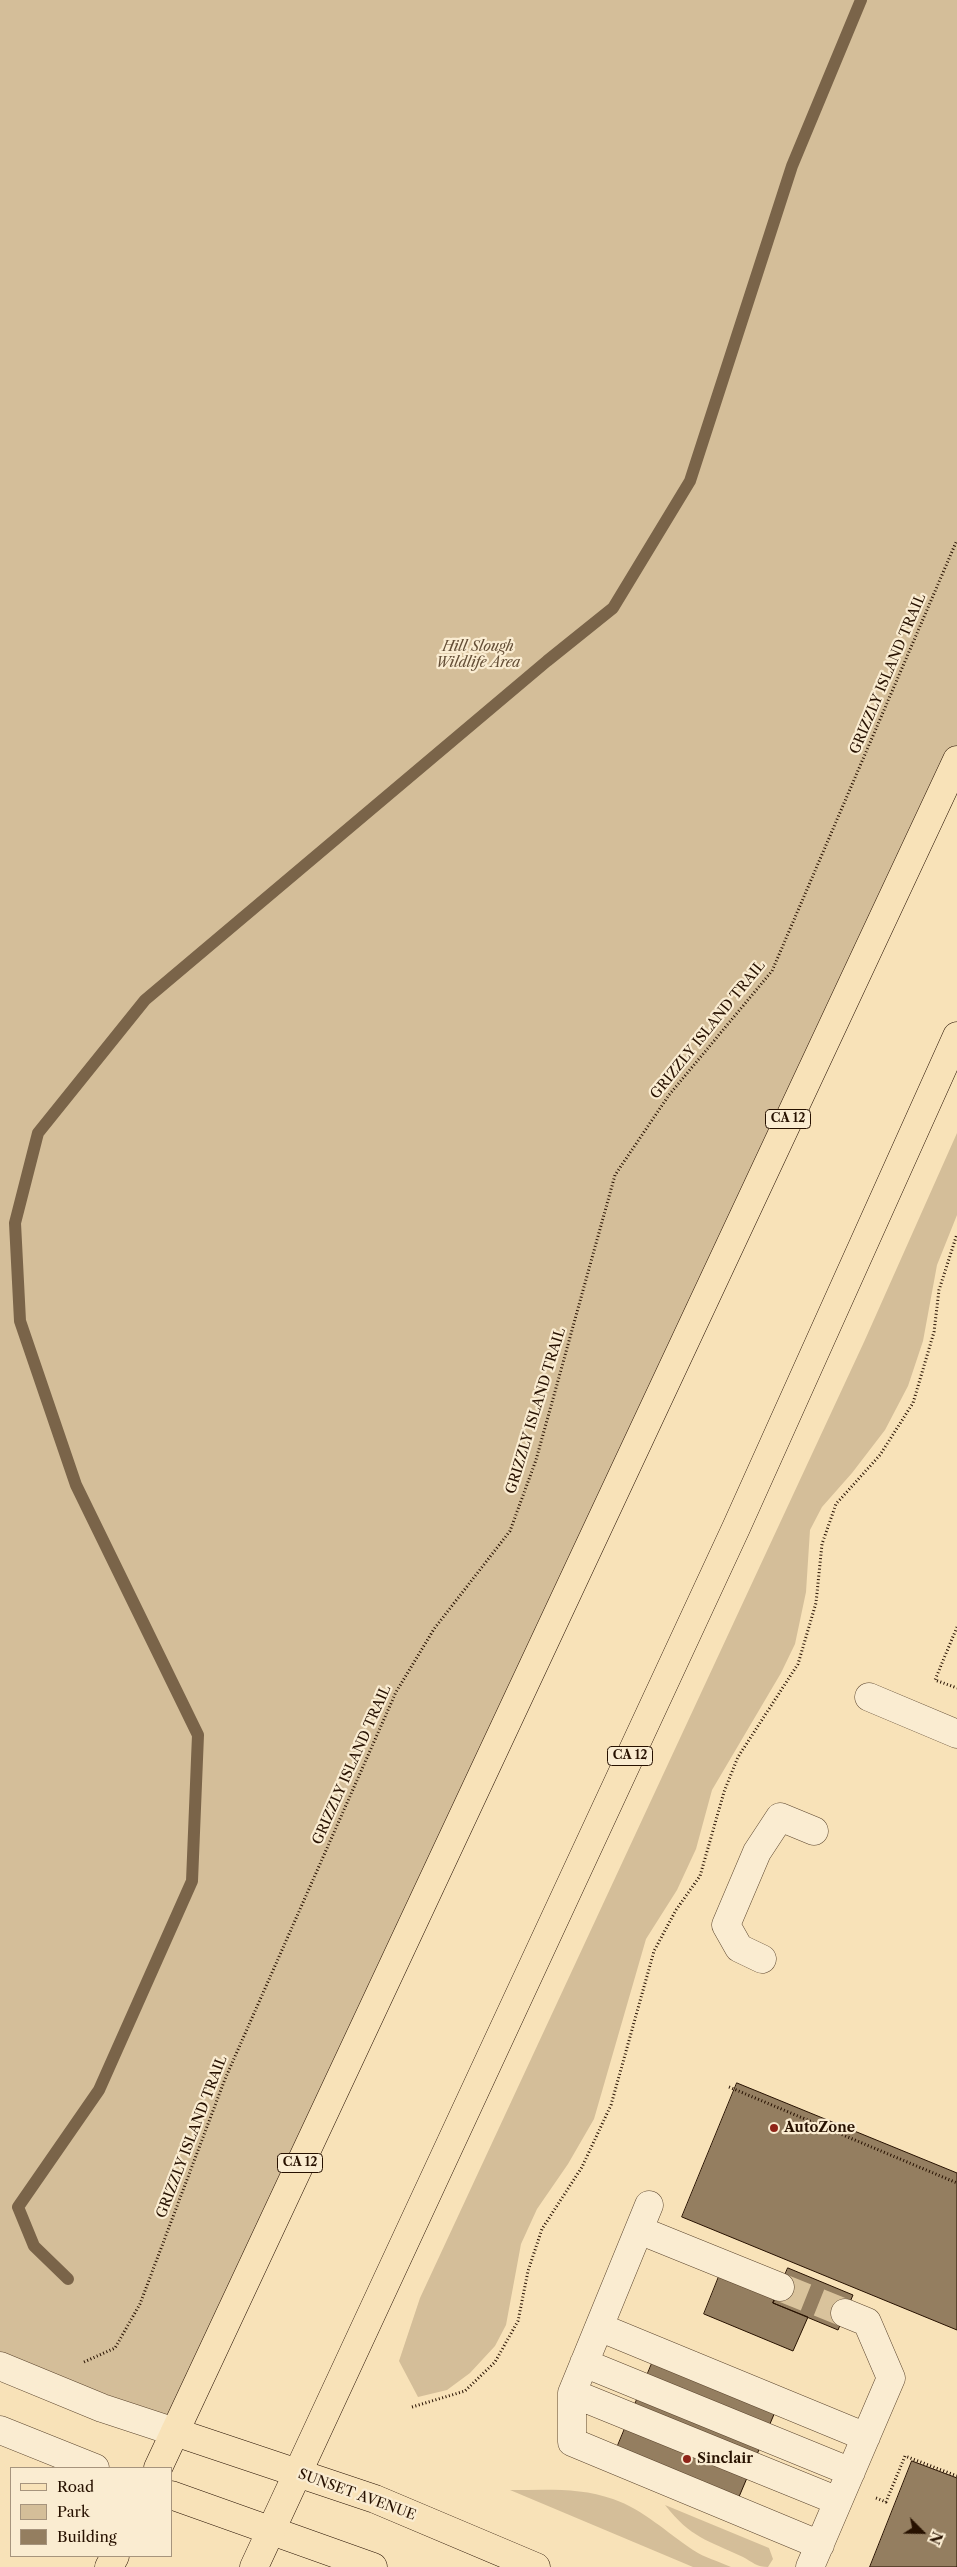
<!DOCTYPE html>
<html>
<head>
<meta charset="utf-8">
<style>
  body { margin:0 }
  #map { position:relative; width:957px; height:2567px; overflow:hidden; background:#f8e2b8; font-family:"Libre Caslon Text",serif }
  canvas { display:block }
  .legend { position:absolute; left:10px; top:2467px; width:162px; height:90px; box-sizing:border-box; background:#faecd1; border:1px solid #a6947d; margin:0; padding:6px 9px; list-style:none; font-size:15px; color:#271100 }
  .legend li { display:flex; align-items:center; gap:10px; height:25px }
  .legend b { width:25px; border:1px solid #a6947d }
  .north { position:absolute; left:897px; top:2507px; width:50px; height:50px; -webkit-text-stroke:4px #faecd1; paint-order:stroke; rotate:113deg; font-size:14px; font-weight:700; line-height:20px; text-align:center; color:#271100 }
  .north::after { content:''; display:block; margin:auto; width:18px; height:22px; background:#271100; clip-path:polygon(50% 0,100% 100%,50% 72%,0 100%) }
</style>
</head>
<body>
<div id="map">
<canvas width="957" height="2567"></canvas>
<ul class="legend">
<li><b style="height:6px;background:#f8e2b8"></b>Road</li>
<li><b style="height:14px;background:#d4be99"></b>Park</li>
<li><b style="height:14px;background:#947e60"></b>Building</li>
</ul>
<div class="north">N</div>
</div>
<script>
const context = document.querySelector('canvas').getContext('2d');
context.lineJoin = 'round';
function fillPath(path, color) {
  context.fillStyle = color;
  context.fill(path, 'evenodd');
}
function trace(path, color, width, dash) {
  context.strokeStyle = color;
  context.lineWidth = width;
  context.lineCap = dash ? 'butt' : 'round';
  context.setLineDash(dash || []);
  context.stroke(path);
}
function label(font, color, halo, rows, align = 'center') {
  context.font = font + ' "Libre Caslon Text",serif';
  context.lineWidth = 4.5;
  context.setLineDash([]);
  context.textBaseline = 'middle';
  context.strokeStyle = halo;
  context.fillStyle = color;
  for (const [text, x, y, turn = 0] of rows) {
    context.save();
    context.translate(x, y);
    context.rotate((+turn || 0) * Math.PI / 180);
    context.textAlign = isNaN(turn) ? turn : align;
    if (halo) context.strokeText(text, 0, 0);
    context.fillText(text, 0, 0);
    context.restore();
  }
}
const green = new Path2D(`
  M0,0H957V760L175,2432L0,2366Z
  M957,1133V1215L937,1265L923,1341L908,1386L885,1430L852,1473L822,1507L810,1530L806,1592L795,1644L781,1673L712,1790L696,1849L677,1890L646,1939L594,2119L568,2164L537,2209L521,2244L506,2325L495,2346L470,2373L447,2390L418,2397L399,2361L420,2298L864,1342Z
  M510,2490C544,2490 580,2487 613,2499C644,2510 666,2532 693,2550C705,2558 718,2561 731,2567H693Z
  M665,2505L769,2548L773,2559L768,2567C757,2567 752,2562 743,2557C707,2540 691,2538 665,2505Z`);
const stream = new Path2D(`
  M68,2279L34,2246L18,2207L99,2090L192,1881L198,1735L76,1485L20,1321L15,1223L38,1133L145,1000L547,661L613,608L690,481L792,166L861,0`);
const building = new Path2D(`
  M737,2083L957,2173V2330L682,2217Z
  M788,2268L853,2295L838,2330L773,2303Z
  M720,2274L776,2297L773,2303L808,2317L793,2351L704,2314Z
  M653,2361L775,2412L730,2518L609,2467Z
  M912,2461L957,2478V2567H870Z`);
const minorTunnel = new Path2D(`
  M780,2287L845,2313`);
const path = new Path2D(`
  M957,1627L935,1680L957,1688
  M729,2087L957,2183
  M84,2362L115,2348L140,2304L225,2079L396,1692L434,1629L510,1531L536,1460L615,1175L669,1095L772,971L957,540
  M412,2407L465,2391L495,2362L518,2321L528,2271L542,2229L582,2167L611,2105L654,1951L676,1910L700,1876L724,1792L738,1757L798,1664L816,1603L822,1544L836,1504L880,1455L913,1403L934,1332L939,1290L957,1234
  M876,2498L886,2502L905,2456L957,2476`);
const minor = new Path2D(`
  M869,1697L957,1734
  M762,1959L739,1948L726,1925L757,1852L780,1817L814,1831
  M649,2205L572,2393V2442L820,2545
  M639,2230L780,2287
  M599,2327L866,2437
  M584,2363L851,2472
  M0,2366L102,2408L175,2432
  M572,2393L838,2501
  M0,2430L95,2468
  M810,2567L891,2378L867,2322L845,2313`);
const major = new Path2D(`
  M175,2432L375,2499L536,2567
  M171,2495L373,2567`);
const highway = new Path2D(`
  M158,2468L957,760
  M109,2567L115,2556
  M254,2567L736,1528L957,1036`);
const markers = [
  [774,2128,5,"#8f2418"],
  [687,2459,5,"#8f2418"]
];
const shields = [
  [788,1119,45],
  [630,1756,45],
  [300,2163,45]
];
const shieldNames = [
  ["CA 12",788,1119],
  ["CA 12",630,1756],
  ["CA 12",300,2163]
];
const parkNames = [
  ["Hill Slough",478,647],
  ["Wildlife Area",478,663]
];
const streetNames = [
  ["GRIZZLY ISLAND TRAIL",888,674,-67],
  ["GRIZZLY ISLAND TRAIL",708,1030,-51],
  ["GRIZZLY ISLAND TRAIL",536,1411,-73],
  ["GRIZZLY ISLAND TRAIL",352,1765,-66],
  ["GRIZZLY ISLAND TRAIL",192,2137,-69],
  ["SUNSET AVENUE",357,2495,20]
];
const poiNames = [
  ["AutoZone",784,2128],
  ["Sinclair",697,2459]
];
fillPath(green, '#d4be99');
trace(stream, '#7a6449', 12);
fillPath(building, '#947e60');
trace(building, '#271100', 1);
trace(minorTunnel, '#d9c39c', 28, [28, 14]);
trace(minor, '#5b452e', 29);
trace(major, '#271100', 29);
trace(highway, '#271100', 29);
trace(path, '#271100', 3, [1, 2.5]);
trace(minor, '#faecd1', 28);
trace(major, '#f8e2b8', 28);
trace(highway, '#f8e2b8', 28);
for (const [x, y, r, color] of markers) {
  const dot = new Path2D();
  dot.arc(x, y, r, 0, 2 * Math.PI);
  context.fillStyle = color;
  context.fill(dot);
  trace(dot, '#faecd1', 2);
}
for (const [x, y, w] of shields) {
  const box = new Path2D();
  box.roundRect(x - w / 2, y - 9.5, w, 19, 4);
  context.fillStyle = '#faecd1';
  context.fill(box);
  trace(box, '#271100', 1);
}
label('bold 12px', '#271100', null, shieldNames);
label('italic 14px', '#644e36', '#faecd1', parkNames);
label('14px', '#271100', '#faecd1', streetNames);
label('bold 14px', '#271100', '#faecd1', poiNames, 'left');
</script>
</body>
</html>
